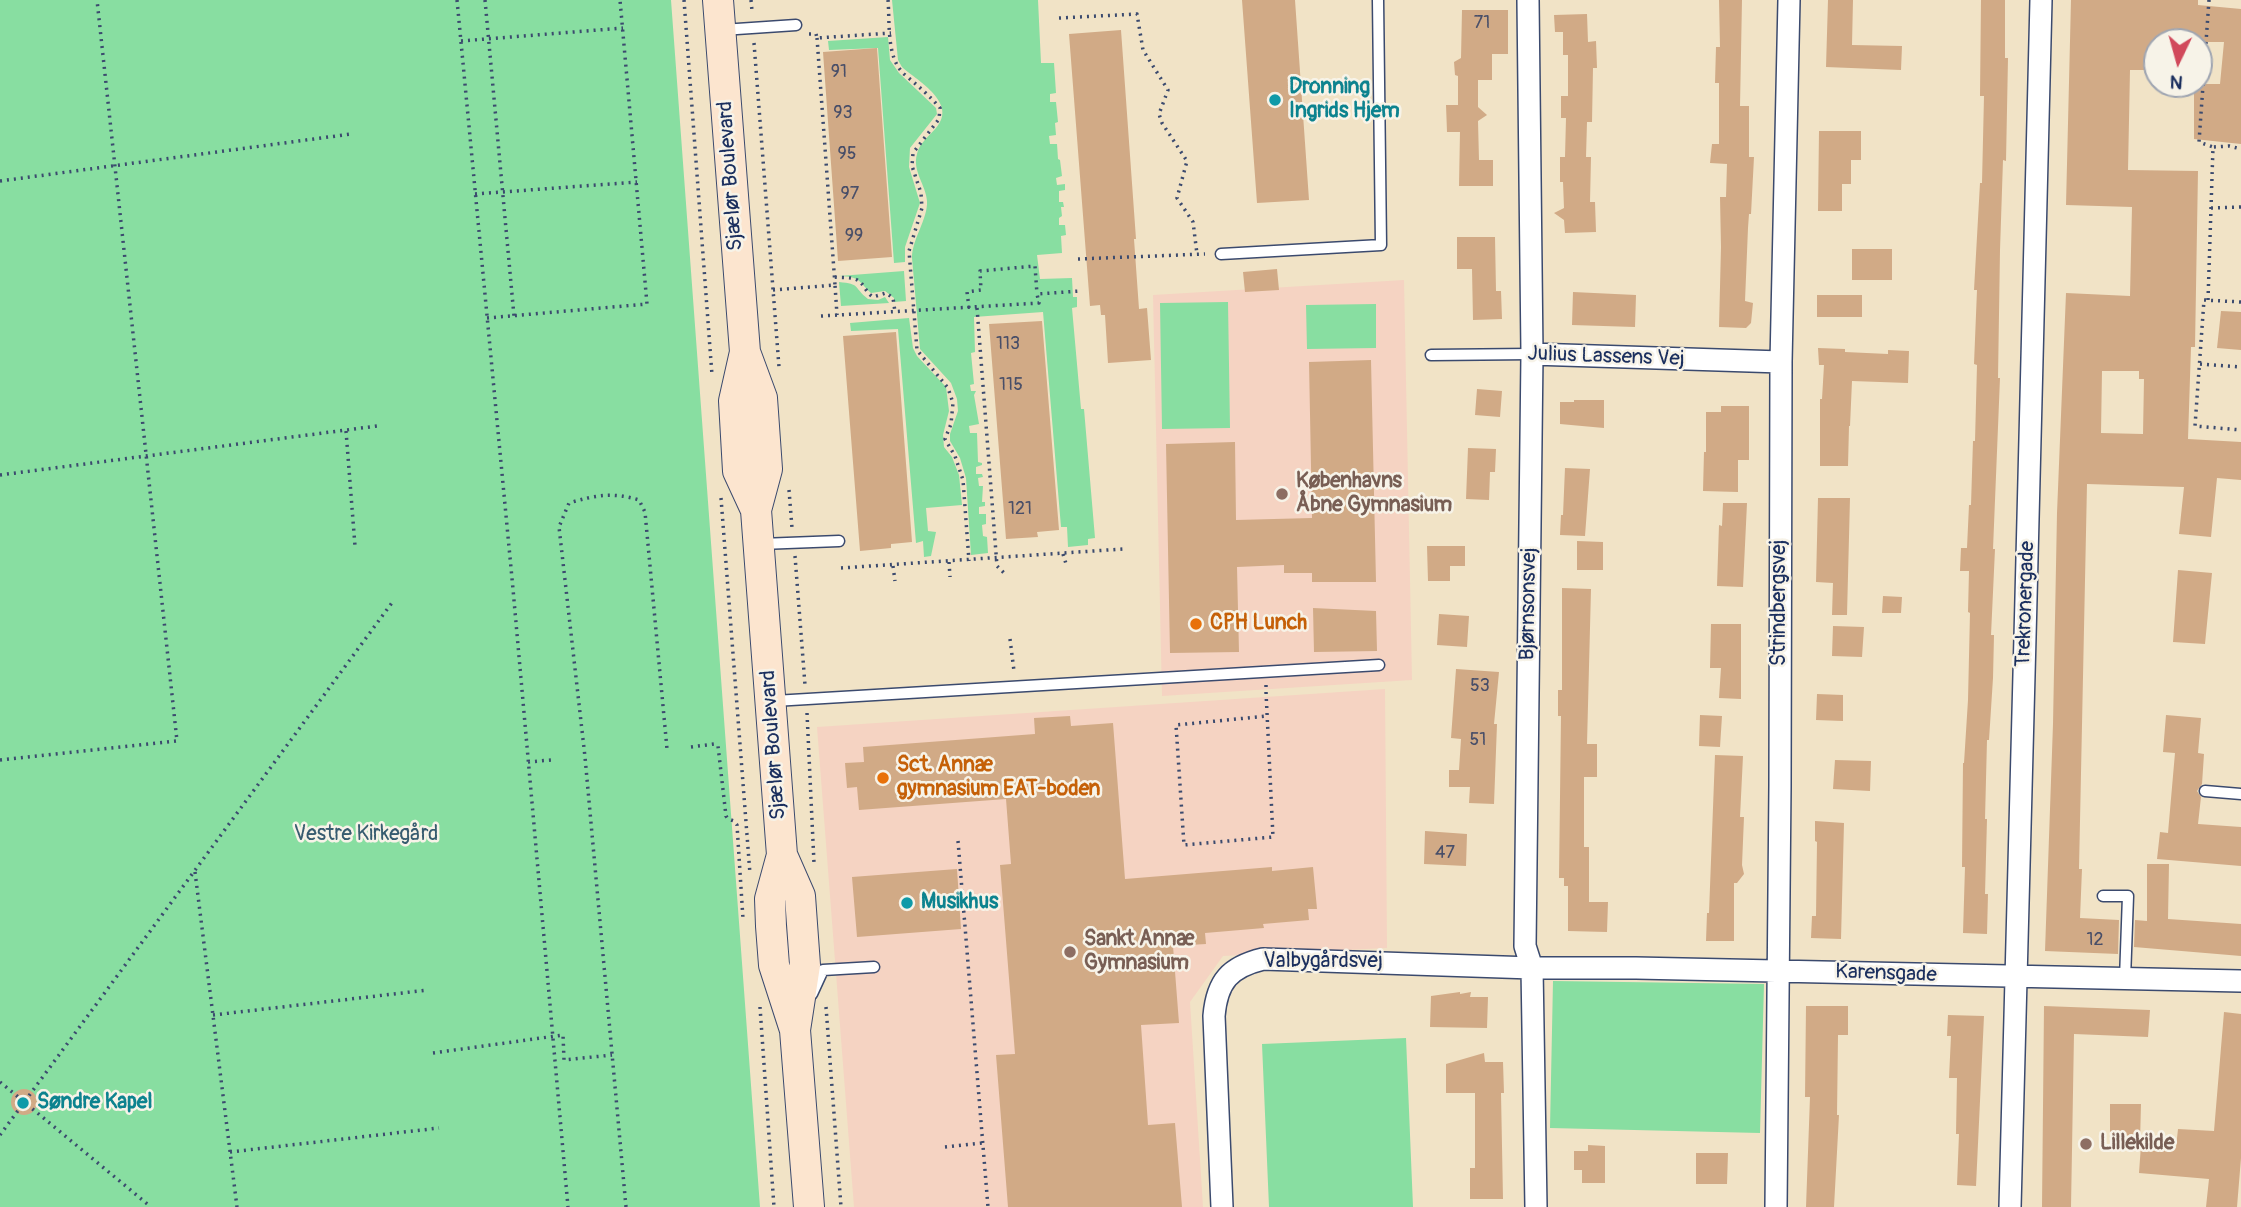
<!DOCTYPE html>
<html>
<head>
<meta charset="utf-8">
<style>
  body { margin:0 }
  #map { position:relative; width:2241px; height:1207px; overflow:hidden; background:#f1e3c6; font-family:Pangolin,sans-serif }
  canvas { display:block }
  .north { position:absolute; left:2143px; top:28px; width:70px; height:70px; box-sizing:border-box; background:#f7f3e8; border:2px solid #9fa5b1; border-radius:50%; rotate:185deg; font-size:19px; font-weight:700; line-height:28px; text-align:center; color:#1b2f5e }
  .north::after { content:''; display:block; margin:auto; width:24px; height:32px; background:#d1495b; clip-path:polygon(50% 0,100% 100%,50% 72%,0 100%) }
</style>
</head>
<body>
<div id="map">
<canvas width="2241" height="1207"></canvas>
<div class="north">N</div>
</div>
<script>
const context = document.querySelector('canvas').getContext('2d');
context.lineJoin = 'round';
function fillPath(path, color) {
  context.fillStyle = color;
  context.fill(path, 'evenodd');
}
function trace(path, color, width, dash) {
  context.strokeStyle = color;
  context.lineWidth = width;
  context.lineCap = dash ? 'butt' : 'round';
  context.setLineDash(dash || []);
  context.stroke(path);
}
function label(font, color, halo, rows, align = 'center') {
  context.font = font + ' Pangolin,sans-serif';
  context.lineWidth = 5;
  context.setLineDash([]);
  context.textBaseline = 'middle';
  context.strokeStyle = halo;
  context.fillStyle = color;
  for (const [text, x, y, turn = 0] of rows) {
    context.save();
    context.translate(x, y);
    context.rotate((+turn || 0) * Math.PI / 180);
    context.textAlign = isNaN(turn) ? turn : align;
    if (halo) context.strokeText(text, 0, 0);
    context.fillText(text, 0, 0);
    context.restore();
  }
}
const built = new Path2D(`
  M1404,280L1412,680L1162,696L1153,295Z
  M1385,689L1387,948L1223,956L1190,1002L1203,1207H854L817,727Z`);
const green = new Path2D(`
  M0,0H671L760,1207H0Z
  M892,0H1038L1041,63H1054L1056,93L1050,94V102H1056L1058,122L1055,123L1056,135L1049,136L1050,144H1057L1058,159L1060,160L1062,176L1056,178L1057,185L1065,184V190L1059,191V202H1063L1064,207H1061L1062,216L1059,218V225H1065L1066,235L1061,236L1062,253L1037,255L1040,279L1072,278L1073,297H1077V307L1072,308L1081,409H1084L1095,538L1088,539V545L1068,547L1067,527H1061L1043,312L974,317L975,352L971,353L974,384L970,385L971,391H976L974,395L979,424L969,426L970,433H977L978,462L982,463V465L976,467V474H982L983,477L978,478L979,486H983L982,502H985V506L979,507V514H986V524L982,525L983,536L987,537L988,553L971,555L966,478L960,458L950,441V434L958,411L957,399L951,383L920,349L912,258C912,239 928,219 927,201C926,185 912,171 917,154C919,144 929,136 936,128C958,103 919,82 902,67L898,60Z
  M888,37L890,60L899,73L936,108L937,114L910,148L909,167L920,203L905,247V262L894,263L878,48L829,50L828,41Z
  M904,271L906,301L894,302V298L885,291L871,293C857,280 861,277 839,276Z
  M839,282C861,284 853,287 868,299L878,300L885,297L889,303L841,306Z
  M1228,302L1230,428L1162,429L1160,303Z
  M1376,304V348L1307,349L1306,305Z
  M909,318L913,348L917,356L946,387L949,411L943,435L944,447L952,457L959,475L962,505L926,508L928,531L936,532L931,556L924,557L923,541L916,543L898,329L851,331L850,323Z
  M1553,981L1764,984L1760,1133L1550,1128Z
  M1406,1038L1413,1207H1269L1262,1044Z`);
const building = new Path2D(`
  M1242,0H1295L1309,200L1257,203Z
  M1719,0H1742L1740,106H1749V157H1754L1751,214H1749L1748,228L1745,301L1753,303L1751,323L1746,328L1719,327L1721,247L1720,197H1726L1727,164L1710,163L1712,144H1719V83H1715L1716,47H1720Z
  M1828,0H1853L1852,45L1902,46L1901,70L1826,67Z
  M1981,0H2005V58H2008L2006,161L2003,160L2000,250L1998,378H2000L1993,549H1995L1991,635H1994L1993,678L1989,740H1987L1985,819H1987L1985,894H1988L1987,934L1963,933L1965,867H1962L1963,763H1964L1968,700L1970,613L1968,612L1969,571H1960L1961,548H1967L1969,505H1971L1973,441H1975L1977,365L1974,364L1977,290H1974L1980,183H1982L1984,96H1980Z
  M2071,0H2198V5L2241,9V144L2194,139V84H2220L2224,42H2195V36L2159,35V42H2157V70H2130L2128,170L2198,171L2195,347H2191L2188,439L2241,442V480L2217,478L2211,537L2179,534L2184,487L2087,484L2079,869H2082L2080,918L2119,920L2118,954L2045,951L2053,724L2057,513L2066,293L2130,296L2132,207L2066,205ZM2102,371H2139V379H2144L2143,434L2101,433Z
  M1462,10H1508V54H1492V80H1478V107L1487,115L1478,121L1479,160H1493V186H1459L1460,132H1447L1446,105H1458V76L1455,75L1454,62L1461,58Z
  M1587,14L1588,42L1596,41L1597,68H1593L1592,122H1587L1586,157H1591L1590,202H1595L1596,232L1565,233L1564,220L1554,213L1564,208L1563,182H1560V157H1565L1566,118H1561V96H1568V55H1563V32H1555L1554,15Z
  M1121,30L1136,239H1134L1139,309L1147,308L1151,360L1108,363L1105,315H1101L1100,305L1090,306L1069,34Z
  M877,48L892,257L838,261L823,52Z
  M1819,131H1861V160H1851V184H1842V211H1818Z
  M1457,237H1495L1496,291H1501L1502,319L1473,320L1472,269H1457Z
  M1852,249H1892V280H1852Z
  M1277,269L1279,290L1245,292L1243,272Z
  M1573,292L1636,295L1635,327L1572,325Z
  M1817,295H1862V317H1817Z
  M2221,311L2241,312V350L2217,348Z
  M1042,321L1059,530L1037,532L1038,537L1006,539L989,324Z
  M896,332L912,542L891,544V548L860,551L843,336Z
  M1818,348L1845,349V352L1888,354V350L1909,351L1908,383L1852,381L1850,426H1849L1848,466H1820V399H1822L1824,365H1819Z
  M1371,360L1376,582H1312V573H1284V565L1237,567L1239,652L1170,653L1166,444L1235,442L1236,520L1312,518L1309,362Z
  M1477,389L1502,391L1500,417L1475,415Z
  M1574,400H1604V428L1560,424V402H1574Z
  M1721,406H1749V460H1738V492L1703,491L1704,452H1706V412H1721Z
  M1468,448L1496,449L1495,472H1490L1489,500L1466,499Z
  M1565,468L1590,469L1585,536L1560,535L1561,515H1563Z
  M1818,498H1850L1847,615H1832L1833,583L1816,582Z
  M1723,503H1747L1743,587L1717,586L1719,525L1722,526Z
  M1577,541L1603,542V570H1577Z
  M1427,546H1465V566H1450V581H1428Z
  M2178,570L2212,573L2205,644L2173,642Z
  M1562,588L1591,589L1587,744H1597V777H1584V847H1589V902H1608L1607,932L1568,931V886H1564V878H1559L1561,716H1558V690H1562Z
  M1883,596L1902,597L1901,613H1882Z
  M1313,608L1376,611L1377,651L1314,652Z
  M1439,614L1469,616L1467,647L1437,645Z
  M1711,624H1741V699L1719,698L1721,668H1710Z
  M1833,626L1864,627L1862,657L1832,656Z
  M1456,669L1499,672L1494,724H1497L1494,804L1469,803L1470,787H1449V770H1459L1461,739L1451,738Z
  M1817,694L1843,695V721L1816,720Z
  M1700,715L1722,716L1720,747L1699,746Z
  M2166,715L2201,718L2198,753L2204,754L2202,784L2197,791L2201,797L2198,824L2241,827V866L2157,859L2160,832L2168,833L2175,753L2163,752Z
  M1070,716L1071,726L1113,723L1125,879L1272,867V871L1313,867L1317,909H1308L1309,920L1263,924L1264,928L1205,933L1206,944L1173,946L1179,1023L1141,1025L1148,1125L1175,1123L1182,1207H1008L996,1055L1015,1054L1000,865L1011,864L1006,799L859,810L857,787L847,788L845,763L864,762L863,747L1035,734L1034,718Z
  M1715,755L1743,756L1740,817H1744L1742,865L1744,874L1737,883H1734V941H1706L1707,913H1709Z
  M1835,760L1871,761L1870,791L1833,789Z
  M1815,821L1844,823L1841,939L1811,938L1812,916H1816L1817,842L1815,841Z
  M1425,831L1467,834L1466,866L1424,864Z
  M2147,864H2169L2168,919L2241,924V956L2134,947L2135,920L2147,921Z
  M957,869L961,929L857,937L852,877Z
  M1460,992V994L1471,992L1470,997H1488L1487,1028L1430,1027L1431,996Z
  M1806,1006H1848V1035H1838L1837,1115H1839L1834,1207H1806L1810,1097H1805Z
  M2044,1006L2150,1010L2148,1037L2074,1034L2071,1207H2042Z
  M2224,1012L2241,1014V1158L2237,1207H2206L2209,1179L2139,1173L2141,1145L2176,1148L2178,1129L2214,1131Z
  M1948,1015L1984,1016L1976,1186L1957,1185L1959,1134H1956L1957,1078H1949L1951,1036H1947Z
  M1484,1053L1485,1062H1503L1504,1093H1501L1503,1199H1470V1168H1475V1093H1446V1064Z
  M11 1102a13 13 0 1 1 26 0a13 13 0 1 1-26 0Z
  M2110,1104H2141L2140,1142H2110Z
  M1588,1145L1605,1146V1183H1582V1170H1574V1151H1588Z
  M1696,1153H1728L1727,1184H1696Z`);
const path = new Path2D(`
  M457,0L513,589L568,1207
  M485,0L514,316
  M684,0L712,375
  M751,0L752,11
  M888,0C890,23 886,57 904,74C917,85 929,95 940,108L939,119L913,153L912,166L921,193L922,208L909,251L917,350L948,388L953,403L951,424L945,439L955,456L963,480L969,561
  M2209,0L2199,142L2213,147
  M1059,18L1137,14L1143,50L1168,90L1159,114L1162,123L1187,161L1177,198L1193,222L1197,254
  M809,34H816L817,38L891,33
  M817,38L835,285
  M461,41L623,28
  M754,43L779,367
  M0,181L351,134
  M475,194L637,182
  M2211,208L2241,207
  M1078,259L1205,254
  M835,277C840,278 849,277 855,279C864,282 865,292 873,297L886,293L893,298L895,312
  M773,290L835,285L837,315
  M2208,300L2213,147L2229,146L2241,149
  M2241,302L2204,300L2195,426L2241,430
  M969,308L967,292L981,290L980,271L1035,266L1037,294
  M977,308L997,566L1004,573
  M821,316L1039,303L1037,294L1080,291
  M487,318L647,304L620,0
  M2200,364L2241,367
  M346,431L355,546
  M0,475L377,426
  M789,490L792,528
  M721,498L750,874
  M1063,554L1067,567
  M795,556L805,685
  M949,562L950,577
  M893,566L895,581
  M841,568L1123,549
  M1010,639L1014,671
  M1266,685V692L1273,837L1184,845L1176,725L1267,716
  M807,713L814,863
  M691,747L714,744L718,746L726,816L728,819L734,821L737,825L743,919
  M0,760L177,741L97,0
  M528,762L551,760
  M958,841L988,1207
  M195,872L237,1207
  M760,1007L774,1207
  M826,1007L841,1207
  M213,1015L428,990
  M433,1053L563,1035L564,1060L612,1055
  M0,1082L151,1207
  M0,1135L394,600
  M945,1147L983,1143
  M230,1152L439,1128
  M626,1207L585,757L559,527L569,503C595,495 614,492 639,500L645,512L667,749`);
const lane = new Path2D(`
  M722,30L796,25
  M1221,254L1381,245L1378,0
  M1431,355L1532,354
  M761,544L839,541
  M774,701L1379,665
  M2205,791L2241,794
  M2103,896H2128L2125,979
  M812,994L823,970L874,967`);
const street = new Path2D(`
  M1528,0L1532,354L1525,946L1532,968L1536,1207
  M1532,354L1781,362
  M1222,1207L1214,1016C1217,981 1230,967 1263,959L1532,968H1636L2241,981
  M1776,1207L1780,786L1781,362L1789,0
  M2010,1207C2020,805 2032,402 2041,0`);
const secondary = new Path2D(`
  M718,0L745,352L762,398L767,469L756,510
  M745,352L734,401L738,471L756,510L782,855L800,896L802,924L805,965L795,1030
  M782,855L770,899L771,926L774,965L795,1030L809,1207`);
const markers = [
  [1275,100,7,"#0f9aa8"],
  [1282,494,7,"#8d6e63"],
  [1196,624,7,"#e8710a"],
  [883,778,7,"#e8710a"],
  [907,903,7,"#0f9aa8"],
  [1070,952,7,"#8d6e63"],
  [23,1103,7,"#0f9aa8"],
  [2086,1144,7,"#8d6e63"]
];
const numberNames = [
  ["71",1482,23],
  ["91",839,72],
  ["93",843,113],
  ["95",847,154],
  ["97",850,194],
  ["99",854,236],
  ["113",1008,344],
  ["115",1011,385],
  ["121",1020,509],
  ["53",1480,686],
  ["51",1478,740],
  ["47",1445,853],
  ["12",2095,940]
];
const cultureNames = [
  ["Dronning",1289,88],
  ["Ingrids Hjem",1289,112],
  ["Musikhus",921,903],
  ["Søndre Kapel",37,1103]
];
const streetNames = [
  ["Sjælør Boulevard",731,176,-94],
  ["Julius Lassens Vej",1606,357,2],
  ["Strindbergsvej",1780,603,-90],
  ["Bjørnsonsvej",1529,604,-89],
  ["Trekronergade",2026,604,-88],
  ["Sjælør Boulevard",774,745,-94],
  ["Valbygårdsvej",1323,962],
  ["Karensgade",1886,974,2]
];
const educationNames = [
  ["Københavns",1296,482],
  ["Åbne Gymnasium",1296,506],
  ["Sankt Annæ",1084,940],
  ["Gymnasium",1084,964],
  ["Lillekilde",2100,1144]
];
const foodNames = [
  ["CPH Lunch",1210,624],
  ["Sct. Annæ",897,766],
  ["gymnasium EAT-boden",897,790]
];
const parkNames = [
  ["Vestre Kirkegård",366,835]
];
fillPath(built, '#f5d3c2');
fillPath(green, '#88dea1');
fillPath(building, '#d1aa86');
trace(lane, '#3b4a6e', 13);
trace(street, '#3b4a6e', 24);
trace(secondary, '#3b4a6e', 32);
trace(path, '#3b4a6e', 3.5, [2, 5]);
trace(lane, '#fff', 10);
trace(street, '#fff', 21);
trace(secondary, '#fce5cf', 30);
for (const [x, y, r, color] of markers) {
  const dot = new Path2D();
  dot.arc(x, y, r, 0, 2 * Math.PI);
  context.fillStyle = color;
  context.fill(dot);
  trace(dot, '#f7f3e8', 2.5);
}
label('18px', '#484e68', null, numberNames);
label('bold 21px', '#0d838f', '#f7f3e8', cultureNames, 'left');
label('21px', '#1b2f5e', '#f7f3e8', streetNames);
label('bold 21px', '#785e54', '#f7f3e8', educationNames, 'left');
label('bold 21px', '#c56008', '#f7f3e8', foodNames, 'left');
label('21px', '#365b6f', '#f7f3e8', parkNames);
</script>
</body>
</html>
